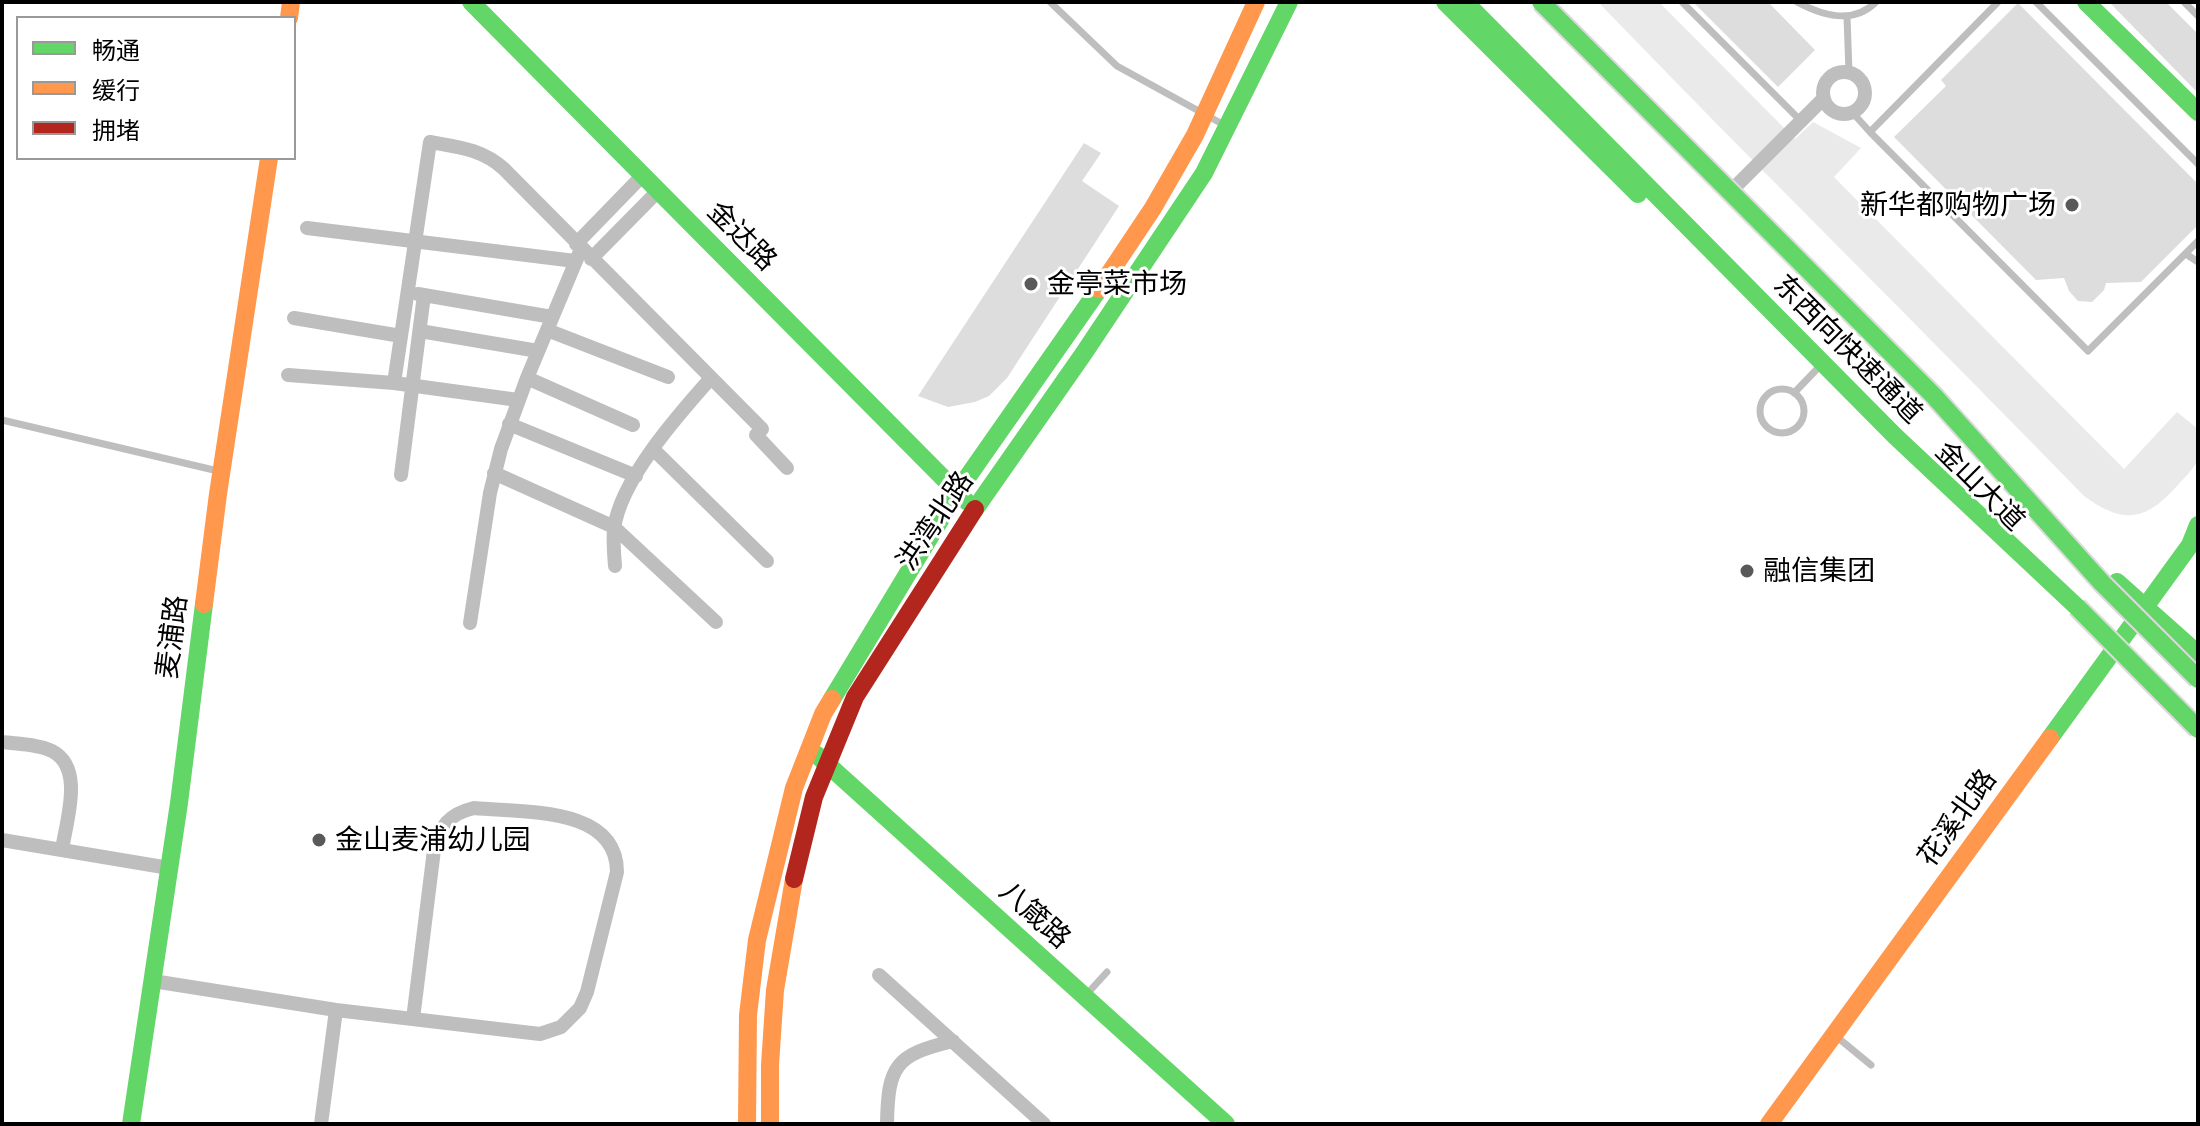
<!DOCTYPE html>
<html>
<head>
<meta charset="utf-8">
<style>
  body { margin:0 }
  #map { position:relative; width:2200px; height:1126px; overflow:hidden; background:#fff; font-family:Lato,"Noto Sans SC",sans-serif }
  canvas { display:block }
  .frame { position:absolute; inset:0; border:4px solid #000; pointer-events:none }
  .legend { position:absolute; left:16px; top:16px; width:280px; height:144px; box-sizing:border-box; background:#fff; border:2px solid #999; margin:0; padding:10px 14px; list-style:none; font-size:24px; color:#000 }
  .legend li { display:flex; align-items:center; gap:16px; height:40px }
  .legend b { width:40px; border:2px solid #999 }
</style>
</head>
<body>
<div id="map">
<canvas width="2200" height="1126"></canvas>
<div class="frame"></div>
<ul class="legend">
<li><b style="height:10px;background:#63d668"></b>畅通</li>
<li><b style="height:10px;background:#ff974d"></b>缓行</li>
<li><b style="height:10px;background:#b3261e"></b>拥堵</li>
</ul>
</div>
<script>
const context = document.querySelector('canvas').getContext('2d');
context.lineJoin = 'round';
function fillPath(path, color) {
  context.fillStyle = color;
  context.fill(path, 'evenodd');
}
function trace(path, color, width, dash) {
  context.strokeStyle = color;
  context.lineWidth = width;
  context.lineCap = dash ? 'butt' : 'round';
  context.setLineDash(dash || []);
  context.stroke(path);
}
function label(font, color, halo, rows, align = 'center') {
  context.font = font + ' Lato,"Noto Sans SC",sans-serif';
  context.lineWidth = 6;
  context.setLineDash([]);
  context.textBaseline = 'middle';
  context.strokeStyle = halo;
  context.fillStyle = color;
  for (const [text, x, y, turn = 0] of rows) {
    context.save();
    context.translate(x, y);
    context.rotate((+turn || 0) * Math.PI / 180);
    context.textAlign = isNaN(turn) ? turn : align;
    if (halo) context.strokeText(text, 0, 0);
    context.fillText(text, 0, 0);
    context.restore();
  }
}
const green = new Path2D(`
  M1598,2H1659L1795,139L1813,122L1861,148L1834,177L2124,469L2177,412L2198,429C2198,438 2200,453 2197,461C2194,469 2183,479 2177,486C2145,522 2122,524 2084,496C1923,330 1758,168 1598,2Z`);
const building = new Path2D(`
  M1693,2H1768L1815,50L1778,87Z
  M2109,2H2166L2198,34V93Z
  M2018,3L2198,184V225L2141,282L2106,283L2104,290L2092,302L2078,301L2069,291L2064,278L2036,280L1894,137L1946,86L1941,80Z
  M1084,143L1101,153L1082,181L1119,206L1018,361L1007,378L989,396L975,402L948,407L918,396Z`);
const lane = new Path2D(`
  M1050,2L1117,66L1226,126
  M1682,2L1801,121
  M1797,2C1823,16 1853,25 1876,2
  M1998,2L1870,132L2088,351L2198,241
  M2036,2L2198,164
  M2184,2L2198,16
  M1847,17L1849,72
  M1852,112L1870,132
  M2186,254L2198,262
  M1760 411a22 22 0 1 1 44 0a22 22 0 1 1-44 0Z
  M1794,393L1818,368
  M2,420L218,471
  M1086,995L1107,972
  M1837,1037L1871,1065`);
const street = new Path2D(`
  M1823 93a21 21 0 1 1 42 0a21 21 0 1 1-42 0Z
  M1728,194L1824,98
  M307,228L575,261
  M576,244L643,175
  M591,259L658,191
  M418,294L552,317
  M294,318L401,336
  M547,330L668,377
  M420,331L538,351
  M288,375L394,383L518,400
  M527,378L633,425
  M394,383L430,142C458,147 482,149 504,169L762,429L756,435L787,468
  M509,424L636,476
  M653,449L767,561
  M494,473L614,527L716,622
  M401,475L424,295
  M615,566C614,554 613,541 614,529C620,480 679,414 711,378
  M470,623L490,493L501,449L527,378L581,249
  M2,742C17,744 38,744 52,751C85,768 66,821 62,850
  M2,840L169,868
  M879,975L1044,1124
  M153,981L336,1010L321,1124
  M336,1010L540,1034L561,1027L580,1008L587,992L617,872C617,805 521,813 474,808C449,814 440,826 434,850L413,1019
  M887,1124C888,1066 895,1055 953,1041`);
const fast = new Path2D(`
  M471,2L966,501
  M1445,2L1638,194
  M1465,2L1895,436L2077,607
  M2086,2L2198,112
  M975,509L1084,353L1204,173L1289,2
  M2117,582L2198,654
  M832,699L957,492L1099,289
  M2050,738L2190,545L2198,525
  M817,755L1226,1124
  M131,1124L179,803L204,604`);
const slow = new Path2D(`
  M289,18L291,2
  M1099,289L1153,208L1195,135L1256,2
  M204,604L218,494L269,158
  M747,1124L748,1015L757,940L794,788L823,714L832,699
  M770,1124V1065L775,990L794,879
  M1769,1124L2050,738`);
const jam = new Path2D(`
  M794,879L814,797L855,697L975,509`);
const fastBridge = new Path2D(`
  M1541,2L1934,396L2102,583L2198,679
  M2077,607L2198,729`);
const markers = [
  [2072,205,8,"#595959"],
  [1031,284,8,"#595959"],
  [1747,571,8,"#595959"],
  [319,840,8,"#595959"]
];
const poiNames = [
  ["新华都购物广场",2056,205,"right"],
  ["金亭菜市场",1047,284],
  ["融信集团",1763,571],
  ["金山麦浦幼儿园",335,840]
];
const streetNames = [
  ["金达路",742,236,45],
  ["东西向快速通道",1848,349,45],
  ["金山大道",1980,486,45],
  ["洪湾北路",935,521,-56],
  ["麦浦路",172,637,-83],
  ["花溪北路",1957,818,-54],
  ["八箴路",1035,915,42]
];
fillPath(green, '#eaeaea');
fillPath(building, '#ddd');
trace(lane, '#bebebe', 7);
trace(street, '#bebebe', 14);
trace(fast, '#63d668', 18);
trace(slow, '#ff974d', 18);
trace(jam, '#b3261e', 18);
trace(fastBridge, '#dbdbdb', 22, []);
trace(fastBridge, '#63d668', 18);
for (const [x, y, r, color] of markers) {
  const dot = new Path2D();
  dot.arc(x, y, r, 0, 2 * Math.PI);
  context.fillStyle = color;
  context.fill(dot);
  trace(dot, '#fff', 3);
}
label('28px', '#000', '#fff', poiNames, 'left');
label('28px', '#000', '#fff', streetNames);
</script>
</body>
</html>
